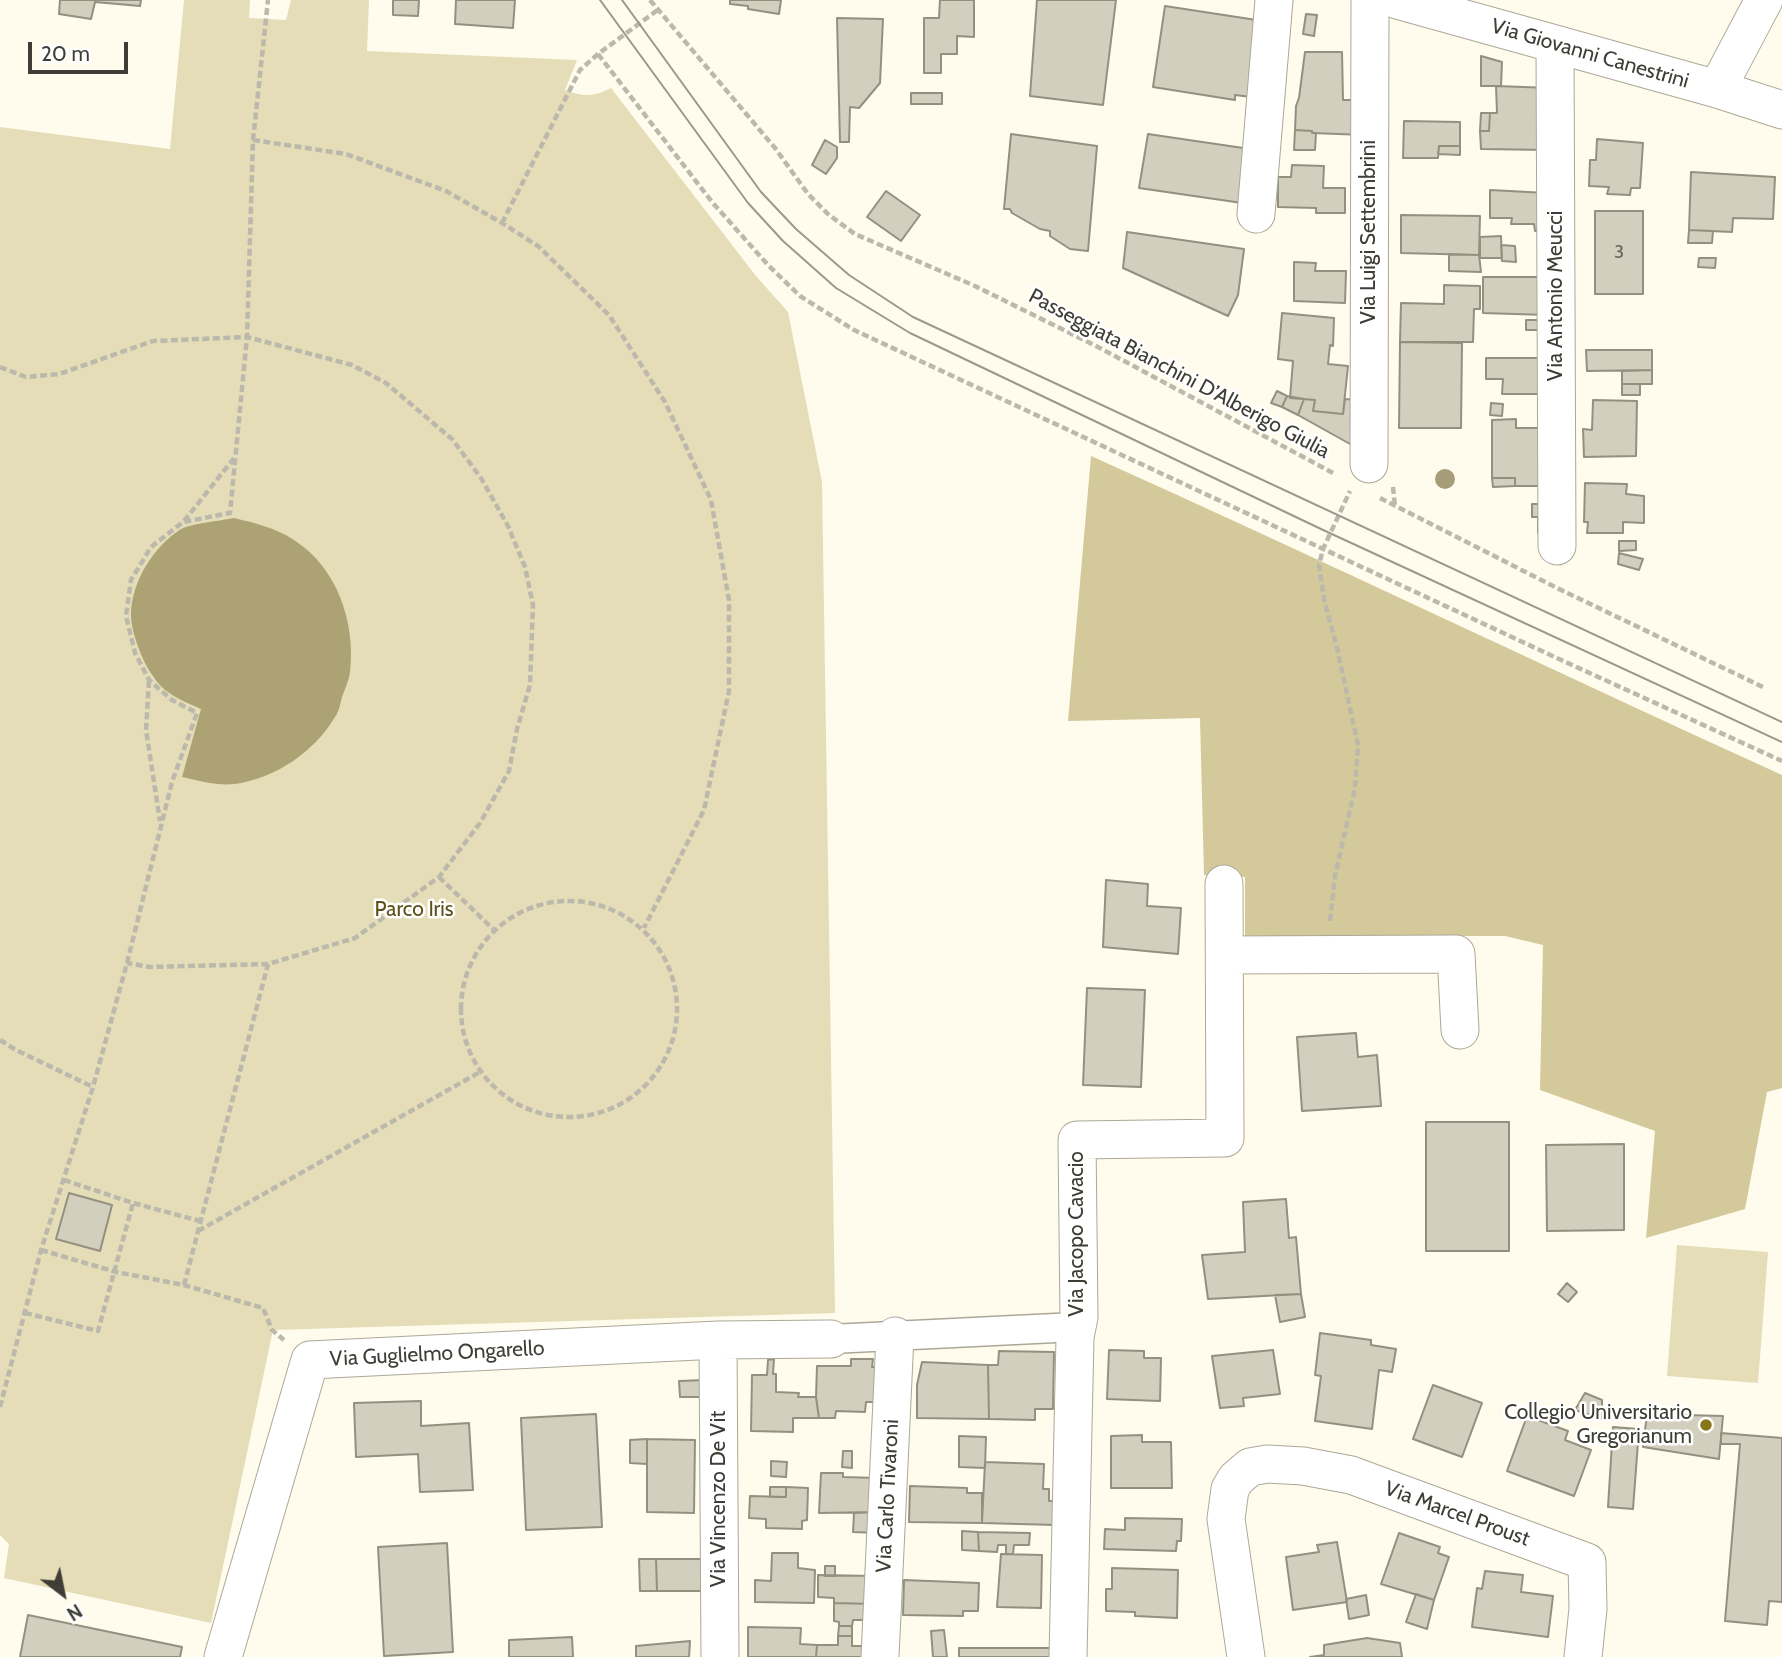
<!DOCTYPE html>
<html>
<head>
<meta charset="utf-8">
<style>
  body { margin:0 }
  #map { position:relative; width:1782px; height:1657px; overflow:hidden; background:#fffbed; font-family:Cabin,sans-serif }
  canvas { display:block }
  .north { position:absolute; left:28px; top:1559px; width:70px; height:70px; -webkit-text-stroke:5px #fff; paint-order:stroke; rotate:148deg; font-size:19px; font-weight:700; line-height:28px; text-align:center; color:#3e3d36 }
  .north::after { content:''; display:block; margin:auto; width:24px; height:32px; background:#3e3d36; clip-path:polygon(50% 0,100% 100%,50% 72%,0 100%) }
  .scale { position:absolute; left:28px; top:42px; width:100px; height:32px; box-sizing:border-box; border:4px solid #3e3d36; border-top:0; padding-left:9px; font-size:21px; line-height:24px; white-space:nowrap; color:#3e3d36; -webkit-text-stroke:5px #fff; paint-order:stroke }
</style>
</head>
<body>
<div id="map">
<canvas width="1782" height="1657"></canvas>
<div class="north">N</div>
<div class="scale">20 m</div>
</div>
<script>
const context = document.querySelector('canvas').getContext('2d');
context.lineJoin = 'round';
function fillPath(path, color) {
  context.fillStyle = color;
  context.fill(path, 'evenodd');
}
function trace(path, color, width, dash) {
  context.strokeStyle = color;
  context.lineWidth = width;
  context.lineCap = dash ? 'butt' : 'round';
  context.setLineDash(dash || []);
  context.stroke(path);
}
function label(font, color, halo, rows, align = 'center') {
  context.font = font + ' Cabin,sans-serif';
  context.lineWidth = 5;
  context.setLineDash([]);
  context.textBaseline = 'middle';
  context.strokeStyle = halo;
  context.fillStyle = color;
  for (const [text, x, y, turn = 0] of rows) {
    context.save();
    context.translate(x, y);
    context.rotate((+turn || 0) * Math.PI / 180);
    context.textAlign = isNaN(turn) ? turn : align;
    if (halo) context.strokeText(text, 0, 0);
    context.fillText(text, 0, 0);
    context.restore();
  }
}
const green = new Path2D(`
  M184,0H250L249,18L286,20L291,0H369L367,51L577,60L565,90C583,97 594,97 611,88L756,276L788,312L822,482L835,1313L273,1330L211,1623L4,1578L9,1544L0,1535V127L170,149Z
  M1677,1245L1768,1252L1758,1383L1667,1376Z`);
const forest = new Path2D(`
  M1091,456C1323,560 1551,670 1782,775V1088L1767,1092L1745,1209L1646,1238L1655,1131L1540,1090L1543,945L1505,936H1245V877L1204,875L1200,718L1068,721Z`);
const water = new Path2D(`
  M234,518C255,523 276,528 294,540C337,567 356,623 350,672C349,680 345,689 342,697C340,704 339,712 335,717C314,752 276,778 235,784C218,786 199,781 182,777L201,709C183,701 164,694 153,676C143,663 131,632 131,615C131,582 154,546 181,529C193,523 220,521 234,518Z`);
const building = new Path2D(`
  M60,0H141L140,6L95,2L91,19L59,14Z
  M393,0H419L418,16L393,15Z
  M456,0H515L513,28L455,24Z
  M730,0H781L779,14L748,9V6L730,4Z
  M940,0H974V37L957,36V54H941V73H924V18H939Z
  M1037,0H1116L1103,105L1030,96Z
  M1165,6L1263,21L1251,97L1235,95V100L1153,87Z
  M1306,14L1317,15L1314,36L1303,34Z
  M837,18L883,19L880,83L859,108L850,107L849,142H840Z
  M1305,52H1342L1343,100H1365L1364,135L1312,133V131L1295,130L1296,106L1299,98Z
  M1481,56L1502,62L1501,86H1481Z
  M1496,86L1550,88L1548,150L1481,149L1480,131H1489L1490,113H1497Z
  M911,93H942V104H911Z
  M1481,113H1490L1489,131H1480Z
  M1404,121L1460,122V146H1439L1438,158H1403Z
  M1295,130L1312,131V133H1316L1315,150H1294Z
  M1011,134L1097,146L1088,251L1070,249L1050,236V231L1040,229L1012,213L1010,209H1004Z
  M1148,134L1250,149L1242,203L1139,188Z
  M1597,139L1643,143L1640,188H1631L1630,195L1607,194L1609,187L1589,186L1590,160H1596Z
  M825,140L837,147V158L826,174L812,165Z
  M1439,146H1460V155L1438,154Z
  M1292,165L1324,166L1323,188H1345V213H1316V208L1278,207V177H1291Z
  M1691,172L1775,177L1773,219L1733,218L1732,232L1689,230Z
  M1490,190L1547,193L1546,232L1535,231L1534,224H1511L1512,218H1490Z
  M886,191L920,215L901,241L867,217Z
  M1595,211H1643V294H1595Z
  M1401,215L1480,216L1479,255L1401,253Z
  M1689,230L1713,231L1712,243H1688Z
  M1127,232L1244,249L1238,295L1228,316L1123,268Z
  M1501,236L1502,258H1480V237Z
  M1501,245L1515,246L1516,262L1502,261Z
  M1449,254L1479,255L1481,272L1449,271Z
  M1699,258H1716L1715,268L1698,267Z
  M1294,262L1316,263L1315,271H1346L1345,303L1294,301Z
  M1483,277H1548L1547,315L1483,313Z
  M1444,285L1480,286V309H1474L1473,342H1400L1401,303L1444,304Z
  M1282,313L1334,318L1333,346L1330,345L1328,364L1348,366L1343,414L1313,411L1315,400L1290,398L1293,361L1278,359Z
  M1526,320H1547V330H1526Z
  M1400,342L1462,343L1461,428H1399Z
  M1586,350H1652V370L1587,371Z
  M1486,358H1546V394H1502L1503,379H1486Z
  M1652,370V384H1622V371Z
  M1622,384H1640V395H1622Z
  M1277,391L1287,396L1282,407L1271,403Z
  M1287,396L1304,399L1298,415L1282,407Z
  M1304,399L1315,400L1313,411L1343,414L1345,399L1359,400V449L1298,415Z
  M1593,400L1637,401L1636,456L1584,457L1583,429L1592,430Z
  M1491,403L1503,404L1502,416L1490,415Z
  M1516,419V428H1545L1544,486H1515V478H1492V420Z
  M1492,478H1515V486L1493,487Z
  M1585,483L1627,484L1626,494L1644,496V523L1623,522V533H1587L1588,522H1584Z
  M1532,504H1550V533H1538V517H1532Z
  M1619,541H1636V550L1619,551Z
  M1619,553L1643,559L1639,570L1618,564Z
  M1106,880L1148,884L1147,906L1181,908L1178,954L1103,947Z
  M1087,988L1145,990L1141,1087L1083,1085Z
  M1356,1033L1358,1057L1377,1055L1381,1106L1302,1111L1297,1037Z
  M1426,1122H1509V1251H1426Z
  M1624,1144V1230L1547,1231L1546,1145Z
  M69,1193L112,1205L100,1251L56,1239Z
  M1286,1199L1289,1238L1296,1237L1301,1294L1208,1299L1202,1255L1245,1252L1243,1202Z
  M1567,1283L1577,1292L1568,1302L1558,1294Z
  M1301,1294L1305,1317L1280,1322L1275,1295Z
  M1320,1333L1371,1340V1345L1396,1349L1392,1372L1379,1370L1372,1429L1315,1421L1321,1376L1315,1375Z
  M1109,1350L1144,1351V1358H1161L1160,1401L1107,1399Z
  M1273,1350L1280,1394L1243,1398L1244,1406L1220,1408L1212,1356Z
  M999,1351L1054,1352L1053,1409H1035V1420L989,1419L988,1365H998Z
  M774,1359L773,1374H776V1392L799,1393L798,1397H816L819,1418H793V1432L751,1431L752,1375H767L768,1360Z
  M851,1359H873L872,1367H887L886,1402H866L865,1412L836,1411L835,1418H819L816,1397L817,1366H851Z
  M922,1362L988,1365L989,1419L917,1418V1385Z
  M705,1380V1397H680L679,1381Z
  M1433,1385L1482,1403L1462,1457L1413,1439Z
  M1585,1393L1602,1400V1419L1575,1410Z
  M421,1401V1426L469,1423L473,1490L420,1492L418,1454L356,1457L354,1403Z
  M596,1414L602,1527L526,1530L521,1418Z
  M1647,1414L1723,1416L1719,1459L1643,1447Z
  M1527,1416L1568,1431L1565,1440L1591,1450L1574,1496L1507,1471Z
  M1613,1427L1639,1429L1633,1509L1608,1507Z
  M1721,1433L1782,1438V1602L1769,1601L1767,1625L1725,1621L1740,1444H1721Z
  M1142,1435V1442H1171L1172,1488H1111V1436Z
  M959,1436L986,1437L985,1468L959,1467Z
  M647,1439V1464L630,1463V1440Z
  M647,1439L695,1440L694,1513L647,1512Z
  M843,1451H852V1468L842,1467Z
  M771,1461L787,1462L786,1477L771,1476Z
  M985,1462L1044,1464L1043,1489H1049V1501H1057L1056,1525L982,1523Z
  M821,1473H843V1477L878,1478L877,1512L819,1513Z
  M910,1486L967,1488V1493H982V1523L909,1522Z
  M770,1487H786V1497H770Z
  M786,1487L808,1488L807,1520L802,1521V1529L766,1528V1519L749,1518L750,1496L786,1497Z
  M877,1512V1533L853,1532L854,1513Z
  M1125,1518L1182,1519L1181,1541H1177L1176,1551L1104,1549L1105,1529L1125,1530Z
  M962,1531L978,1532L979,1551L962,1550Z
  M978,1532L1030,1533L1029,1545H1014L1013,1554H1006V1545H998L997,1552L979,1551Z
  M1399,1533L1440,1547L1438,1553L1449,1557L1434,1600L1381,1584Z
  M1337,1542L1347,1602L1293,1610L1286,1557L1319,1552L1317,1545Z
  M447,1543L453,1652L384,1656L378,1547Z
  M772,1553H798V1568L815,1570L814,1603L755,1602V1580L771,1581Z
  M1001,1554L1042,1555L1041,1608L997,1607Z
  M639,1559H656L657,1591H640Z
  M656,1559H710V1591H657Z
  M825,1566H835V1576H825Z
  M1112,1568L1178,1570L1177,1618L1135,1616V1612L1106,1611V1589H1112Z
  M1485,1571L1523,1575L1521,1592L1553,1596L1548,1637L1472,1627L1477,1588L1482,1589Z
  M818,1575L875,1576L874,1604L834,1603V1598L818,1597Z
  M904,1580L979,1583L978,1611H963V1616L903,1615Z
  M1416,1594L1434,1600L1427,1629L1406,1622Z
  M1366,1595L1369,1615L1349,1619L1346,1599Z
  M834,1603L874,1604V1620H853L852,1626H839V1622L834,1621Z
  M28,1615L182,1647L180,1657H20Z
  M839,1626H852V1636H838Z
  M748,1627L801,1628L800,1644L817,1645L816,1657H748Z
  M944,1630L947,1657H933L931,1631Z
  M838,1636H852V1646H873V1657H816L817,1645H838Z
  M572,1637L573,1657H509V1640Z
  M1367,1638L1400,1643L1402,1657H1310L1324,1655V1645Z
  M690,1641L689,1657H636V1646Z
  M959,1648H1059V1657H959Z`);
const path = new Path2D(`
  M650,0L775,148L808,194L829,215L855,234L975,286L1098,347L1335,474
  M598,54L712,202L768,265L800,296L854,330L1559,659L1782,761
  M253,140L346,154L446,191L502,223L538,246L609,315L665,402L711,500L729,600V691L704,810L644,928
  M502,223L580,70L598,54L659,9
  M0,367L26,377L59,374L153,341L247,337L352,365L386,383L452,439L481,478L508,526L525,567L533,605L530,685L517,729L509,771L480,823L439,877L355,938L268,964L150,967L127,963
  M1393,487L1395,506
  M1380,498L1555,587L1765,688
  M184,521L235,457
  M149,681L146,730L160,821
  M439,877L493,929
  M461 1009a108 108 0 1 1 216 0a108 108 0 1 1-216 0Z
  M1330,921L1335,876L1355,788L1358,745L1337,648L1324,599L1319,565L1323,549L1350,491
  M0,1040L16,1050L93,1087
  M64,1180L133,1203L200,1221
  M198,1231L480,1072
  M41,1250L116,1272L184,1285L263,1308L272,1330L284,1340
  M184,1285L268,964
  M25,1313L98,1331L133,1203
  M0,1407L41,1250L93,1087L127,963L172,782L197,713L172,700L149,680L135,653L126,616L131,580L151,547L183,522L230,513L247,337L253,140L268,0`);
const pedestrian = new Path2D(`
  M831,1339L1076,1327`);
const minor = new Path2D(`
  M1397,0L1717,89L1782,110
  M1555,46L1557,546
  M1717,89L1764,0
  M1256,214L1274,0
  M1369,464L1370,0
  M1225,955L1456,954L1460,1030
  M718,1340L720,1657
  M223,1657L310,1360L718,1340L831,1339
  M880,1657L895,1336
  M1068,1657L1075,1337L1079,1317L1077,1140L1225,1138L1224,884
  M1246,1657L1226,1519L1230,1489L1236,1479L1250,1467L1267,1464L1303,1466L1351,1475L1587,1562L1588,1609L1583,1657`);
const tram = new Path2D(`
  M600,0L748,203L783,241L836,288L910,333L1321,529L1782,742
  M622,0L761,192L796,229L849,275L913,317L1782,722`);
const trees = [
  [1445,479]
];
const markers = [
  [1706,1425,7,"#8a761a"]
];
const numberNames = [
  ["3",1619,253]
];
const streetNames = [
  ["Via Giovanni Canestrini",1590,54,16],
  ["Via Luigi Settembrini",1369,232,-90],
  ["Via Antonio Meucci",1556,296,-90],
  ["Passeggiata Bianchini D’Alberigo Giulia",1179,374,28],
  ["Via Jacopo Cavacio",1077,1234,-90],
  ["Via Guglielmo Ongarello",437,1354,-3],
  ["Via Carlo Tivaroni",888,1496,-87],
  ["Via Vincenzo De Vit",719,1499,-90],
  ["Via Marcel Proust",1457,1514,20]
];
const parkNames = [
  ["Parco Iris",414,910]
];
const poiNames = [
  ["Collegio Universitario",1692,1413],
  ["Gregorianum",1692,1437]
];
fillPath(green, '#e5ddb7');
fillPath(forest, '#d4c99a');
fillPath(water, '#ada274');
fillPath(building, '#d3cfbe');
trace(building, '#949080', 2);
trace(pedestrian, '#aca898', 31);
trace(minor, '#aca898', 39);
trace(path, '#bbb8ac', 4.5, [7, 3.5]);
trace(pedestrian, '#fff', 28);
trace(minor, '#fff', 37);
trace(tram, '#9b988e', 2);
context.fillStyle = '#a69d78';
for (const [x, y] of trees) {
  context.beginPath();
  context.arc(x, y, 10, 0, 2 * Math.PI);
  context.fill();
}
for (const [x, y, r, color] of markers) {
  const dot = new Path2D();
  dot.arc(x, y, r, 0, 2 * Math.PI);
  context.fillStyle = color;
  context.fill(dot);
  trace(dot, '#fff', 2.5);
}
label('18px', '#636258', null, numberNames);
label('21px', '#3e3d36', '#fff', streetNames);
label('21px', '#5d5019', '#fff', parkNames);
label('21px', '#3e3d36', '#fff', poiNames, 'right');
</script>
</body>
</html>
